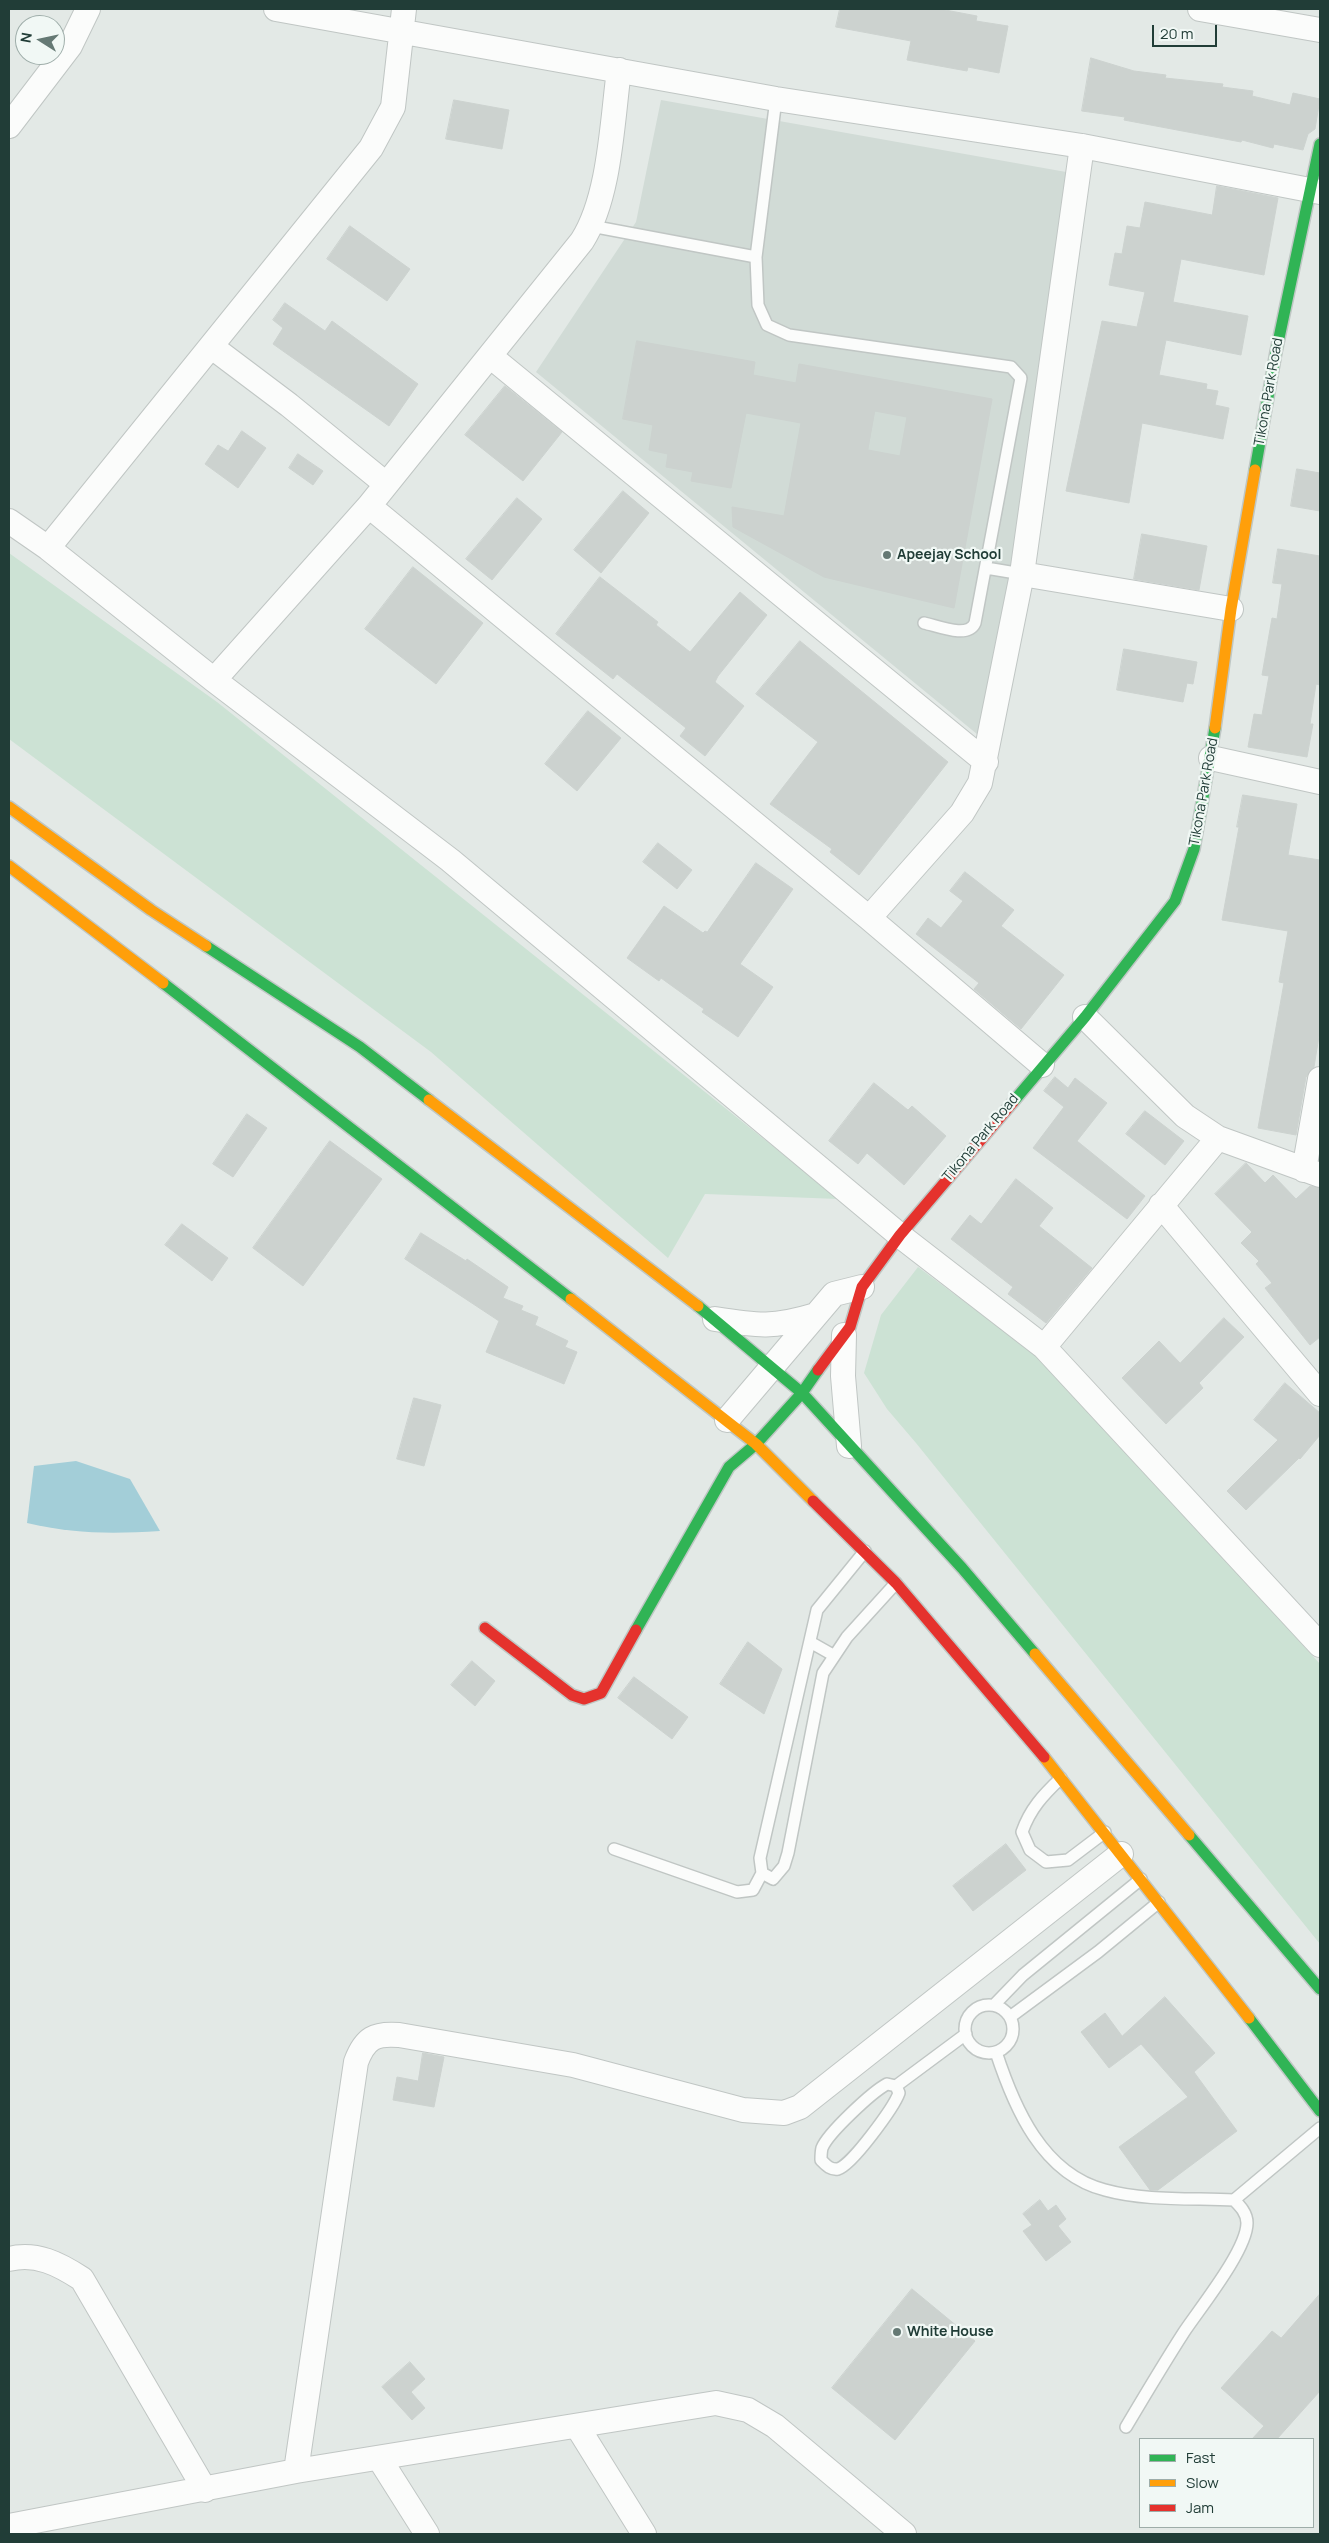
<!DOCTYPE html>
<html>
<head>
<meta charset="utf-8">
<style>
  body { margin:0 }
  #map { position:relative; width:1329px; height:2543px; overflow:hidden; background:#e3e9e6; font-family:Manrope,sans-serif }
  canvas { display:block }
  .frame { position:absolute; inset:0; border:10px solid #213d37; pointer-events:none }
  .legend { position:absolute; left:1139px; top:2438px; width:175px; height:90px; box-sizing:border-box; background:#f1f8f5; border:1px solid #9eada9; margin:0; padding:6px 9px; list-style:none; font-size:15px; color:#213d37 }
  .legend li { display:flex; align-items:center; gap:10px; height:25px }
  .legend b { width:25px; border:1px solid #9eada9 }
  .north { position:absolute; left:15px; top:15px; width:50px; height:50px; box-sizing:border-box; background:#f1f8f5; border:1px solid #9eada9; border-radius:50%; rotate:280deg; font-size:14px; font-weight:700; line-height:20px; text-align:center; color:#213d37 }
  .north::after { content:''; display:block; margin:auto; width:18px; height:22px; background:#657974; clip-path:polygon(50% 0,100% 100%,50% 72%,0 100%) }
  .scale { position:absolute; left:1152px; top:25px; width:65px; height:22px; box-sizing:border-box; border:2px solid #213d37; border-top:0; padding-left:6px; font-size:15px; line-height:18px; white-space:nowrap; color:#213d37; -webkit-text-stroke:4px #f1f8f5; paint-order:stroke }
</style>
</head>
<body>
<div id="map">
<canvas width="1329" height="2543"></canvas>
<div class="frame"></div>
<ul class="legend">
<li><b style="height:6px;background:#30b455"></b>Fast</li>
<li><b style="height:6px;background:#ff9f0a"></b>Slow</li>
<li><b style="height:6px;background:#e5322d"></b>Jam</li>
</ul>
<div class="north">N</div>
<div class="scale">20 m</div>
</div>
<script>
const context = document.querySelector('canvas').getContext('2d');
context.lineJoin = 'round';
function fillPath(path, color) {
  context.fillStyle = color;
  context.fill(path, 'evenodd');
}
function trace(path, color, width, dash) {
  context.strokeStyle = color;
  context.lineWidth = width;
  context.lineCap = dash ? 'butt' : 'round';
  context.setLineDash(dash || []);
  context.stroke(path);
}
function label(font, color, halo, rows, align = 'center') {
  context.font = font + ' Manrope,sans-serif';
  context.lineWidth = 4.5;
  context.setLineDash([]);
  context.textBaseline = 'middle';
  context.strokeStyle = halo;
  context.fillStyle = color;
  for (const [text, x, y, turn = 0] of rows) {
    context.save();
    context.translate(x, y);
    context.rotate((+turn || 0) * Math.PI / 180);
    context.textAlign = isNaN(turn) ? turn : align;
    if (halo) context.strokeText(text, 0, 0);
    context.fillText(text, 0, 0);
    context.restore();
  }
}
const built = new Path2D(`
  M661,100L1083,175L983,739L536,372L636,222Z`);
const green = new Path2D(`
  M9,553L217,702L839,1199L705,1194L668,1258L431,1052L9,739Z
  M918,1267L1048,1364L1320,1664V1944L916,1443L887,1409L864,1373L881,1315Z`);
const water = new Path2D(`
  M76,1461L130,1479L160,1531C112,1534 74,1534 27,1523L34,1466Z`);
const building = new Path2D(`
  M840,9H940L977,16L976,21L1008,26L999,73L968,67L967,71L907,60L911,41L836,27Z
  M1091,58L1134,71L1166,75L1165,78L1223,84L1222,87L1253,91L1252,96L1290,105L1293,93L1320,99L1315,129L1308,134L1303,150L1274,144L1273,148L1242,140L1241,142L1124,120L1125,117L1082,111Z
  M454,100L509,110L502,149L446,139Z
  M1217,186L1278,198L1264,275L1181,259L1173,302L1248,316L1241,355L1166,340L1159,375L1207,384L1206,389L1218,391L1215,405L1229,408L1223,439L1142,423L1129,503L1066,491L1102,321L1137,327L1145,292L1109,285L1115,253L1122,254L1127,226L1140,228L1145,202L1212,215Z
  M350,226L410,269L387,301L327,259Z
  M285,303L325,331L332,321L418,384L389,426L273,344L283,328L273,320Z
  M637,341L755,362L753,375L796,383L799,364L992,399L954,608L824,577L733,527L732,507L784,516L801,423L746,413L731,488L691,481L693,472L666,467L668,454L649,450L653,425L623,419ZM875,411L907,417L900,456L868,450Z
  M505,386L562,432L523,481L465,435Z
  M242,431L266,448L238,488L205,464L218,445L228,451Z
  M298,454L323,471L313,485L289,468Z
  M1297,469L1320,473V511L1291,506Z
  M623,491L649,513L601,573L574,550Z
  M517,498L542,519L492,580L466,559Z
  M1142,534L1207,546L1199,590L1134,579Z
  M1278,549L1320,556V685L1316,684L1310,724H1313L1307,757L1248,747L1254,714L1262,715L1269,676L1262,675L1272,618L1277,619L1282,584L1273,583Z
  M413,567L483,623L436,684L365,629Z
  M600,577L658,622L656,625L690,652L740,592L767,615L718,676L715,682L744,706L705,756L680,736L686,728L617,674L613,679L556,634Z
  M800,641L948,762L859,875L830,852L832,849L770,804L818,742L756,694Z
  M1124,649L1197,662L1193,684L1187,683L1183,702L1117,690Z
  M588,711L621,738L577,791L545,764Z
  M1243,795L1297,804L1288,855L1320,860V1030L1314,1067L1306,1077L1296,1135L1258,1128L1284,983L1279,982L1288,931L1222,920L1239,827H1237Z
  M658,843L692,870L677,889L643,862Z
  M756,863L793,889L740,964L773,987L738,1037L702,1012L704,1009L661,978L659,981L627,958L664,906L703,933L705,931L707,932Z
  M965,872L1014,910L1001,926L1064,975L1021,1029L974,989L979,983L916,934L928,918L941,928L963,901L950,891Z
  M1055,1077L1068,1088L1075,1078L1107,1103L1077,1141L1145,1196L1127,1219L1033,1148L1064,1107L1044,1091Z
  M874,1083L908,1110L912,1106L946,1136L904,1185L867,1153L858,1164L829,1141Z
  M1145,1111L1184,1141L1165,1165L1126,1134Z
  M247,1114L267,1128L233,1177L213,1164Z
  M330,1141L382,1179L303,1286L253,1248Z
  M1246,1163L1265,1183L1273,1175L1296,1199L1310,1186L1320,1188V1337L1310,1345L1265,1288L1272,1283L1256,1264L1259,1261L1241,1243L1252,1232L1215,1194Z
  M1016,1179L1053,1208L1039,1226L1092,1268L1046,1323L1008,1294L1013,1287L951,1239L970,1215L981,1224Z
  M182,1224L228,1258L212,1281L165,1245Z
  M421,1233L466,1261L467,1259L508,1287L503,1298L523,1306L521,1310L538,1317L535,1325L568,1341L565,1347L577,1352L564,1384L486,1352L499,1321L405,1259Z
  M1224,1318L1244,1337L1199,1383L1203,1388L1166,1424L1122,1378L1159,1341L1180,1363Z
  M1285,1383L1320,1413V1435L1300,1459L1299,1458L1246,1510L1227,1491L1278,1440L1254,1420Z
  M414,1398L441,1405L424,1466L397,1459Z
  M748,1642L782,1669L764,1714L720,1684Z
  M472,1661L495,1681L475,1706L451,1685Z
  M634,1677L688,1717L672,1739L618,1698Z
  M1006,1844L1026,1870L973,1911L953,1886Z
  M1165,1997L1215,2053L1194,2072L1237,2131L1158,2190H1150L1119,2147L1188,2097L1141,2044L1109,2068L1081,2032L1105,2013L1122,2036Z
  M423,2053L444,2057L434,2107L393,2100L397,2077L418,2081Z
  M1040,2200L1048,2211L1056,2205L1066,2219L1058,2226L1071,2242L1046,2261L1023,2231L1032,2225L1023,2214Z
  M912,2289L975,2341L895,2440L832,2388Z
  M1320,2294V2391L1277,2439H1252L1264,2426L1221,2388L1272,2331L1281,2338Z
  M410,2362L425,2379L411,2392L425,2408L412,2420L382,2387Z`);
const lane = new Path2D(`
  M776,99L756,257L758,305L767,325L789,335L1011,367L1021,378L975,623C968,639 938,626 924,623
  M591,226L756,257
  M986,568L1022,574
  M865,1551L817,1610L760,1858L762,1873L773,1879L784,1866L788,1853L823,1673L847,1637L896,1583
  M810,1642L833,1655
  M1061,1778C1043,1795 1030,1809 1022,1832L1030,1850L1046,1862L1068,1860L1105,1832
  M614,1849L737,1892L753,1890L762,1873
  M994,2005L1023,1975L1141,1879
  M965 2029a24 24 0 1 1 48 0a24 24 0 1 1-48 0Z
  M1010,2017L1098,1952L1159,1902
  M996,2052C1014,2107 1042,2174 1105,2190C1144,2201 1193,2198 1234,2200L1320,2128
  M896,2086L899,2093C894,2107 852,2165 838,2169C830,2170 826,2165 821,2160C821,2157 821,2152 822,2148C828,2133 872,2092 887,2084L896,2086L966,2034
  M1126,2427C1145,2395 1164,2363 1184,2332C1200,2308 1247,2250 1247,2223C1247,2213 1240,2206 1234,2200`);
const street = new Path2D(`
  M276,9L776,99L1082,146L1320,192
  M1200,9L1320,30
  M9,126L70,46L88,9
  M212,347L289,405L386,484
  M490,356L986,762
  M369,506L869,918L1042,1065
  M9,521L48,548L214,680L450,860L903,1238L1044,1347L1320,1645
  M48,548L371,148L393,107L404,9
  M1022,574L1231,609
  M214,680L369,506L582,241C610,197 612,123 619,70
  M1211,758L1320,782
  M869,918L962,813L980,783L1022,574L1082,146
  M1085,1017L1185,1116L1218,1138L1320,1175
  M1304,1170L1320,1079
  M1161,1205L1320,1394
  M715,1319C759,1326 773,1328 816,1315
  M844,1335L843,1376L849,1446
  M1044,1347L1218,1138
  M727,1420L834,1294L862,1287
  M9,2259C36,2252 59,2264 82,2279L205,2490
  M577,2426L644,2534
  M379,2458L427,2534
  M296,2471L356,2062C365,2038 375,2033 399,2035L573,2065L743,2110L784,2113L800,2107L1121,1854
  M9,2526L296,2471L716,2403L748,2410L775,2426L904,2534`);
const fast = new Path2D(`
  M1255,470L1276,352L1320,144
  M206,946L360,1047L429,1100
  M163,983L571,1299
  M1013,1102L1085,1017L1175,901L1194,849L1215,728
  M698,1306L802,1393L962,1568L1035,1654
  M636,1630L729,1467L756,1444L802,1393L818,1370
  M1189,1835L1320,1989
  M1249,2018L1320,2111`);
const slow = new Path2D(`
  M1215,728L1231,609L1255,470
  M9,807L151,910L206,946
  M9,866L163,983
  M429,1100L698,1306
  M571,1299L756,1444L813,1501
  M1035,1654L1189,1835
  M1044,1757L1249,2018`);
const jam = new Path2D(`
  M818,1370L850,1327L862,1287L900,1235L1013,1102
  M813,1501L896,1583L1044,1757
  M485,1628L572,1695L584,1699L601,1693L636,1630`);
const markers = [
  [887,555,5,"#657974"],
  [897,2332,5,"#657974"]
];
const streetNames = [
  ["Tikona Park Road",1269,392,-80],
  ["Tikona Park Road",1204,792,-80],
  ["Tikona Park Road",981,1138,-50]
];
const poiNames = [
  ["Apeejay School",897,555],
  ["White House",907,2332]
];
fillPath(built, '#d1dbd6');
fillPath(green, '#cce2d4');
fillPath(water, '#a3ced8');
fillPath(building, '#ccd2cf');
trace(building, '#ccd2cf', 1);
trace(lane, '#c0c6c4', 14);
trace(street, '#c0c6c4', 26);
trace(fast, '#bfc7c4', 14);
trace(slow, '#bfc7c4', 14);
trace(jam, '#bfc7c4', 14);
trace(lane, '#fbfcfb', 11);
trace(street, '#fbfcfb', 24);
trace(fast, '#30b455', 11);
trace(slow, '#ff9f0a', 11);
trace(jam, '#e5322d', 11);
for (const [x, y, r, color] of markers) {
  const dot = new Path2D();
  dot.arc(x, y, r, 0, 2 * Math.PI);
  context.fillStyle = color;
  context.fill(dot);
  trace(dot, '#f1f8f5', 2);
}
label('14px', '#213d37', '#f1f8f5', streetNames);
label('bold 14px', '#213d37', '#f1f8f5', poiNames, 'left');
</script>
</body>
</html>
